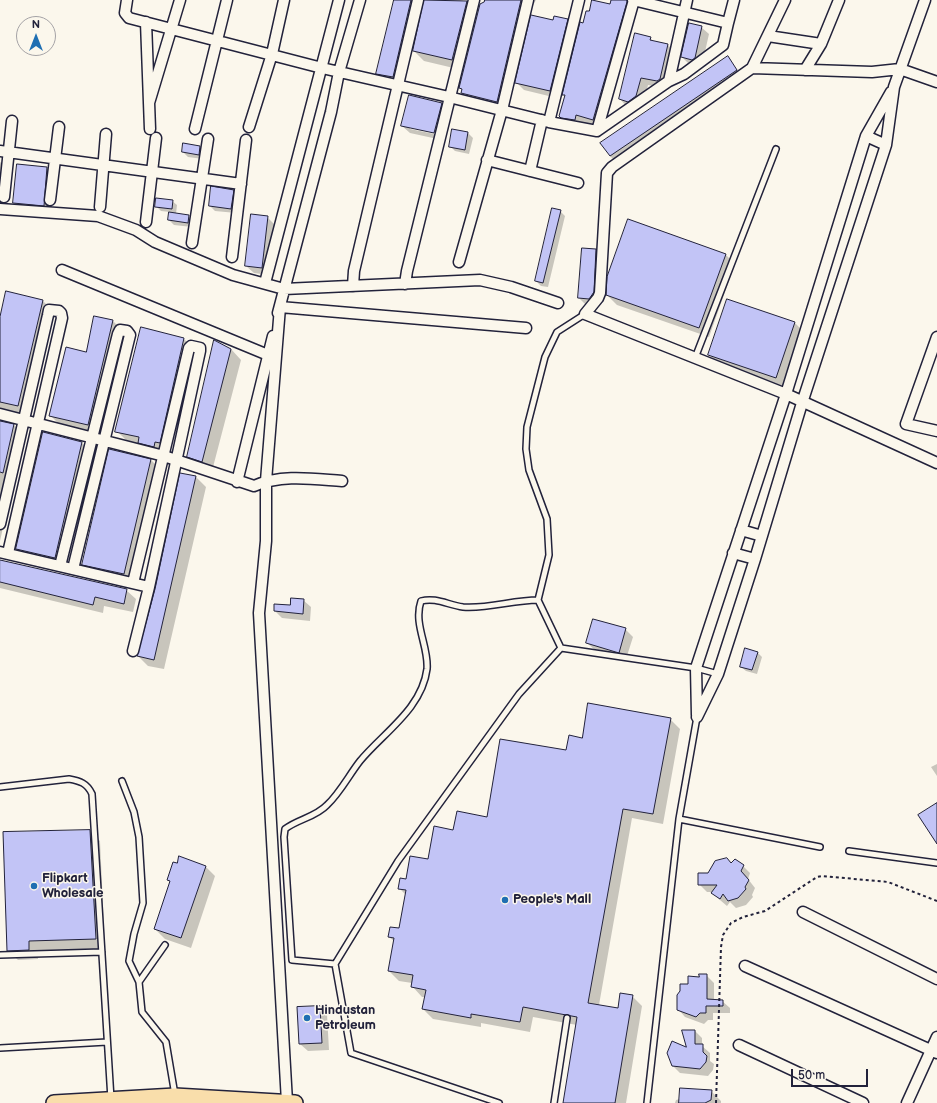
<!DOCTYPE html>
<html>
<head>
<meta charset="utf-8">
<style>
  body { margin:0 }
  #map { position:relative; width:937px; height:1103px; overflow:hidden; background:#fbf7ec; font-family:"Balsamiq Sans",sans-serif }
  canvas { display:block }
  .north { position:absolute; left:16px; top:16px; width:40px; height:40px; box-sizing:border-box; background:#fbf7ec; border:1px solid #a4a2a5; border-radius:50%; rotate:0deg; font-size:11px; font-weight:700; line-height:16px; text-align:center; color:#22223b }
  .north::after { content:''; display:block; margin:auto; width:14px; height:18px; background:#1f6fb2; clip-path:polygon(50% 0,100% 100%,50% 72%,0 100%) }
  .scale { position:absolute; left:791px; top:1069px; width:77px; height:18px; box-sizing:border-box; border:2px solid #22223b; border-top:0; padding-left:5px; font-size:12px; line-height:14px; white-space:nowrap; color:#22223b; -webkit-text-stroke:3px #fbf7ec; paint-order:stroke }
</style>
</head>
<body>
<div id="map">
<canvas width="937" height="1103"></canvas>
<div class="north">N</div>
<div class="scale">50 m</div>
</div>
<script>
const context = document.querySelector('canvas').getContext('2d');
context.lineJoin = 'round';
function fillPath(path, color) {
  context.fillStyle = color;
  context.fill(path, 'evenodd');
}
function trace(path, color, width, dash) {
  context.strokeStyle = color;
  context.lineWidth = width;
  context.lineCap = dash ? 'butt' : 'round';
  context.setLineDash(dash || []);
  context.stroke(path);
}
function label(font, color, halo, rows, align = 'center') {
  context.font = font + ' "Balsamiq Sans",sans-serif';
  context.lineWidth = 3;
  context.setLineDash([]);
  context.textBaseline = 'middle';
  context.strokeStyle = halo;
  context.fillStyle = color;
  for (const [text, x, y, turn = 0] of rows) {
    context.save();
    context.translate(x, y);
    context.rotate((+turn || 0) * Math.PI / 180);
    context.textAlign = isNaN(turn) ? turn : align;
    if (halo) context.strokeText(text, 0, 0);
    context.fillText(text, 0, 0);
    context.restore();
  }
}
const shadow = new Path2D(`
  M395,0H460L467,2L477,12L462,70L424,61L414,51L424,6L421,9L403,87L387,83L377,73Z
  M484,0H536L531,9L507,112L472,103L462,93L463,90L460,88Z
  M593,0L611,5L612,0H621L626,1L636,11L603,129L570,126L560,116L565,96L564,94L584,24Z
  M567,20L575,27L557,98L524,90L516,82L553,21Z
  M701,27L709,34L702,65L689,64L682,57Z
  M650,38L654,42L668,45L675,52L665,88L648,85L644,103L627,107L620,99Z
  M727,58L746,80L620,166L610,156Z
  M441,104L449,112L442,140L410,133L402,126ZM410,127L439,133V135L410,129Z
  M468,133L473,138L469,154L455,151L450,146Z
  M199,147L204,151L203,159L188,157L183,152Z
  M0,162L6,167L0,194Z
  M18,165L47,168L54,176L51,213L22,210L14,203Z
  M233,190L238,195L236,213L215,211L210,206Z
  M172,201L177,205L176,214L188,216L193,220L192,227L174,225L169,220L170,212L161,211L156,206Z
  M560,211L565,216L548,287L541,286L536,281Z
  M267,217L275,225L269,275L254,273L246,266Z
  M596,250L603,258L596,306L586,305L579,298Z
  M725,254L735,264L709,337L617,305L607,295Z
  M6,293L43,301L53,311L28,416L0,408V321Z
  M727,301L795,323L805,333L786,387L719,365L709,355Z
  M95,317L113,321L122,330L97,434L59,424L50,415L86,354Z
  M142,328L184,339L194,349L169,453L149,452L142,445L127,441L117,431Z
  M231,349L241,360L212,471L198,466L188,456Z
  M0,422L14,425L24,435L0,541Z
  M82,443L92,453L65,568L27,559L17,549Z
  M151,460L161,470L134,584L93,574L83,564Z
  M196,477L206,487L164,669L148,666L138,656Z
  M0,560L126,590L136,599L133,612L104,606L103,613L0,588Z
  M303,600L311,607L310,621L282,618L275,611Z
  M625,629L633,637L626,659L595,650L587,643Z
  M757,652L762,657L757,674L746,671L741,667Z
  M670,719L680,729L663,824L632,818L599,1005L619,1009L632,996L642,1006L626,1103H564L577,1025L533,1017L530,1032L481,1023V1027L433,1019L423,1009L426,997H422L412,986V983L399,981L389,971L395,942L389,937L400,930L406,895L399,888L429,861L454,831L487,818L582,739Z
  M937,764V776L931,767Z
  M90,831L100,841L105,949L38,951V959L18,960L8,950Z
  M731,864L743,866L750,873L748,879L755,888L752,895L753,897L746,905L736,908L730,902L727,906L720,900L713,893V892H707L699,884L709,874Z
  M205,866L215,876L191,948L165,939L155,929L171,883L168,880Z
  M707,976L714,983V1000L722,1001L730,1008V1013H713V1020H708L704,1024L685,1017L678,1009L689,985V977Z
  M319,1007L327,1014L329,1050L308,1051L300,1044Z
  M695,1031L702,1038V1046L710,1053V1061L714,1064L713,1070L708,1076L680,1073L673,1066L688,1049Z
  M711,1091L721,1101V1103H675L676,1100Z`);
const building = new Path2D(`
  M394,0H411L393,77L376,74Z
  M424,0L467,1L452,60L413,51Z
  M485,0H521L497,102L461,93L462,89L459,88L480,4L484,2Z
  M592,0L610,4L611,0H627V2L593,120L576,115L575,120L561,118L559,116L565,95H562L580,22L583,23L586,11H589Z
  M531,15L553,20L554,16L568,19L550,91L515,83Z
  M689,23L702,26L695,58L692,60L681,57Z
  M635,33L651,37L650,40L668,44L660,79L657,81L641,78L636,96L628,102L619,99Z
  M728,56L737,70L610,156L600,143Z
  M409,95L442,103L434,133L401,126Z
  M452,129L468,132L465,150L449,147Z
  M183,143L200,146L199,155L182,152Z
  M17,164L47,167L44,206L13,203Z
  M211,186L234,190L231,209L209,206Z
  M156,198L173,200L172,209L155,207Z
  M552,208L561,210L543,283L535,281Z
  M169,212L189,215L188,223L168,220Z
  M251,214L268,216L262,268L245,266Z
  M628,219L726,254L699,328L606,295L607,277Z
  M582,248L596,249L594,292L589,299L578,298Z
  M6,291L43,300L18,406L0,402V317Z
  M727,299L795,322L776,378L708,355Z
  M94,316L113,320L88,425L49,416L66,347L86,352Z
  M141,327L184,338L160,443L155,442L154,447L138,443L139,437L115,432Z
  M214,340L231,349L202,462L187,457Z
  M0,421L14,424L3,473L0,472Z
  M43,432L82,442L55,558L16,549Z
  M109,449L151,459L124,574L82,565Z
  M180,473L196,476L154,660L137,656L155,589Z
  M0,560L127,589L124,604L95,597L93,605L0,582Z
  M291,598L304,599L303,614L274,611V604L290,605Z
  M593,619L626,628L619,653L586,643Z
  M745,648L758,652L752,670L740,667Z
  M588,703L671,718L653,814L623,809L588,1003L618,1008L620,993L633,995L615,1103H563L577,1017L523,1007L520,1022L471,1014V1018L422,1009L426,990L411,987L413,975L388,971L394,938L388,937L390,927L399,928L406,890L398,889L400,878L406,879L410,856L428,859L434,826L453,830L457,811L487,817L500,739L566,750L569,735L582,738Z
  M937,803V844L918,815Z
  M90,830L96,939L29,941V950L7,951L3,832Z
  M179,856L206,866L181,938L154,929L170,881L167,880L173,862L177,863Z
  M727,858L731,863L735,859L744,865L741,871L749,880L745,887L746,889L738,898L728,901L723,894L720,899L711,893L717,885H698V873H708L715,861Z
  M699,974H707V999L723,1000V1006H706V1013H700L696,1017L677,1010V995L680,991V984H688V976L699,977Z
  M320,1006L322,1043L299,1044L297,1007Z
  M682,1030H695V1044H703V1052L707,1056L706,1062L700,1069L672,1066L667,1053L672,1041L686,1047Z
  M680,1088L712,1090L711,1100L705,1103H679Z`);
const path = new Path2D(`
  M716,1103L721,947L723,935L731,923L743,917L765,911L817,877L822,876L888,882L937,901`);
const service = new Path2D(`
  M695,358L776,149
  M538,600L549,555L547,519L529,470L526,449L527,427L545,357L557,332L585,314
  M122,781L134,812L139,837L143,903L134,934L129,961L139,982L142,1012L166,1042L175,1095
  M0,787L69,779C80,781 87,783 92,794L111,1099
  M679,819L820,847
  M849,851L937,863
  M0,955L102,952
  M335,964L292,960L284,837L285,829C298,819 316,817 327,805C340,793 349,775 360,761C383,733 422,709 427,669C429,647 413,624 421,601C436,597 448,605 463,607C488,609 513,600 538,600L561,648
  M139,982L165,945
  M0,1048L107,1042
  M499,1103L351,1053L335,964L398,861L519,694L561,648L696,668L718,674
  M554,1103L567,1018
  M647,1103L679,819L697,717`);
const minor = new Path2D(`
  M127,0L125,13L129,18L322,68L449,97L549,122L597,131L669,81L684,74L723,45L728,23L633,0
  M785,0L752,68L612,167L607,173L600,293L598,298L585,314L786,394L937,463
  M146,22L150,129
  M728,23L734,0
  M768,36L821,44
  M752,68L872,72L900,69L937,82
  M805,70L821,44L839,0
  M669,81L687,0
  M149,103L180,0
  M549,122L579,0
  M249,127L272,54L284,0
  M195,129L227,0
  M597,131L634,0
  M866,136L886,145
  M0,151L241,184
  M487,160L578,183
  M530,171L542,120
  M4,197L12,121
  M50,200L59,127
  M100,207L106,134
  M0,209L98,216L136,230L155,242L233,275L284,289L480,280L511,287L558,303
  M146,222L156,138
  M192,243L208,139
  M232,257L246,140
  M459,262L502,110L528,0
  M62,270L268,355
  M265,283L339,0
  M405,284L407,271L474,0
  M353,286L354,271L418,0
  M278,313L331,112L339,72L360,0
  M937,337L906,424L937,431
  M0,414L164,456L254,486C282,474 313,479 342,481
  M237,482L273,336
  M0,524L48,315L49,310L59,311L61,313L62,318L8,553
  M741,530L762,536
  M0,552L149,587
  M733,553L755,559
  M60,566L118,334L120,330L127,331L130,335L129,339L73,569
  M133,651L149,587L200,351V348L191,346L189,348L133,583
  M697,715L696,668L786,394L866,136L891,92
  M697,717L718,674L755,559L802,403L886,145L894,87L925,0
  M803,912L937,979
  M745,966L937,1053
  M739,1045L863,1103
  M287,1102L259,613L266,541V481L280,307L526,328
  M907,1103L937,1037`);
const primary = new Path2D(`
  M54,1103L175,1096L295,1103`);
const markers = [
  [34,886,4,"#1f6fb2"],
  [505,900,4,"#1f6fb2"],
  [307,1018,4,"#1f6fb2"]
];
const poiNames = [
  ["Flipkart",42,879],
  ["Wholesale",42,894],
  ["People's Mall",513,900],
  ["Hindustan",315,1011],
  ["Petroleum",315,1026]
];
fillPath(shadow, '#0003');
fillPath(building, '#c2c4f6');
trace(building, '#22223b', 1);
trace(service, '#22223b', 8);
trace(minor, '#22223b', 13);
trace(primary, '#22223b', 18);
trace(path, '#22223b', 2, [3, 3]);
trace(service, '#fbf7ec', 5);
trace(minor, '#fbf7ec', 10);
trace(primary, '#f9deab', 15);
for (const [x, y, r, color] of markers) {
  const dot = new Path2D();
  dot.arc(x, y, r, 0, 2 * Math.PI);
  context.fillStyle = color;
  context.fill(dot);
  trace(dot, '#fbf7ec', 1.5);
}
label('bold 13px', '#22223b', '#fbf7ec', poiNames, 'left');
</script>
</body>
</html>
